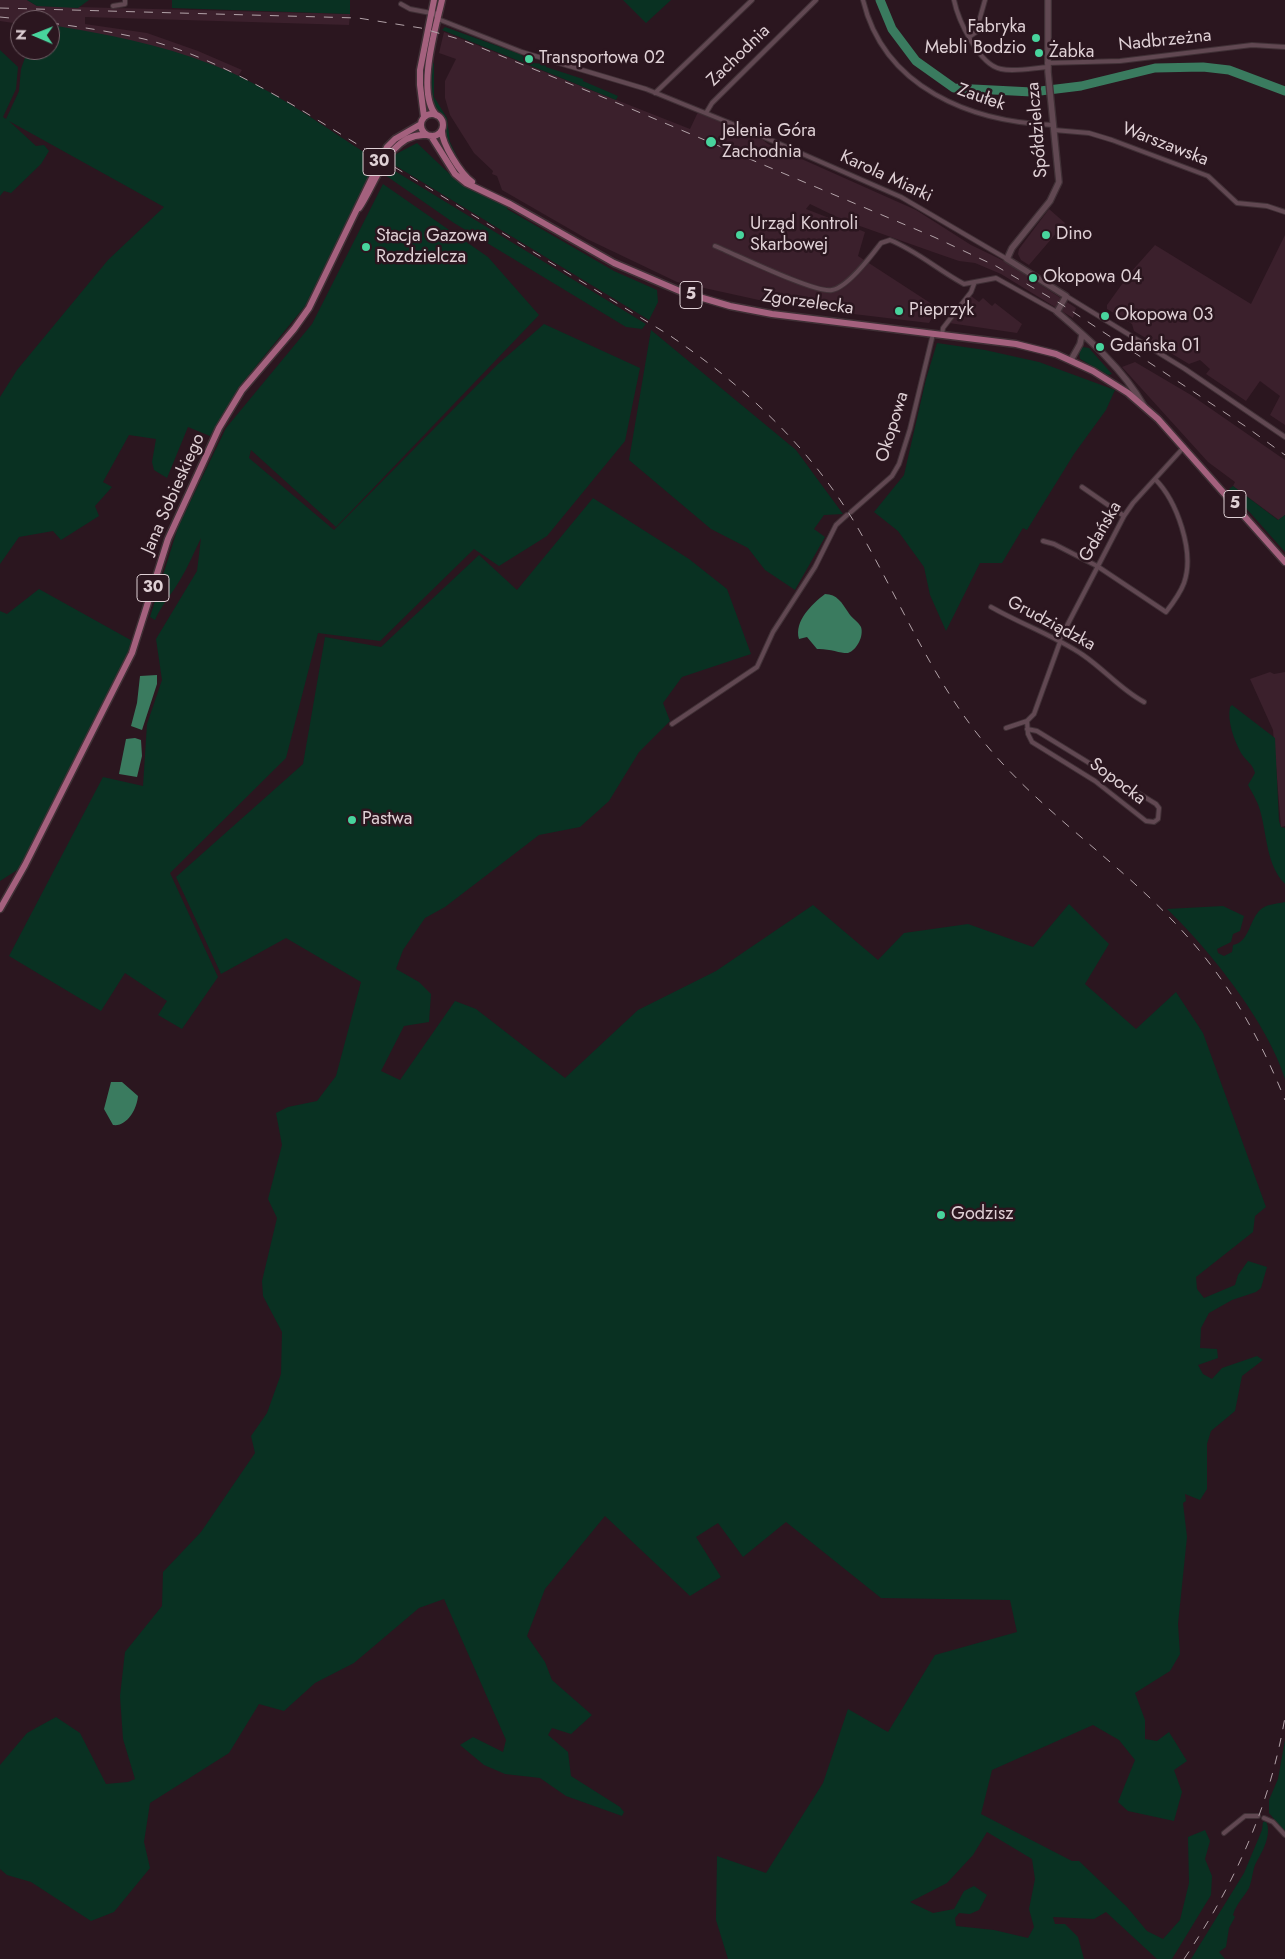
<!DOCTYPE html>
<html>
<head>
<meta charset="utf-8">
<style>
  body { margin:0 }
  #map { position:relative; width:1285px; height:1959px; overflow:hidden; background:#2b161f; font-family:Jost,sans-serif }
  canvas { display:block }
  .north { position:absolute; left:10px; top:10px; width:50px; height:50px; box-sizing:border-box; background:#2b161f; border:1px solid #736068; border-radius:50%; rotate:271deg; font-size:14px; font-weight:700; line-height:20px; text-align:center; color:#dfd0d5 }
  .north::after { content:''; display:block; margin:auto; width:18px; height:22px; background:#48d49d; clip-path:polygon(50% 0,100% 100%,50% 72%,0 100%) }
</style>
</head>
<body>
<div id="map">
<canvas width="1285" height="1959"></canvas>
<div class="north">N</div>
</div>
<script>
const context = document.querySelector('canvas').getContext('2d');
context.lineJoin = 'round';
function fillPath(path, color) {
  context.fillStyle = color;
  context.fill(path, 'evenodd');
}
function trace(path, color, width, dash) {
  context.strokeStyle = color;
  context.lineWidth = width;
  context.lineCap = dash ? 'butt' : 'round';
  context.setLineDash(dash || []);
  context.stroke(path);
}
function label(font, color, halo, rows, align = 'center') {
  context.font = font + ' Jost,sans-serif';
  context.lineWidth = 5;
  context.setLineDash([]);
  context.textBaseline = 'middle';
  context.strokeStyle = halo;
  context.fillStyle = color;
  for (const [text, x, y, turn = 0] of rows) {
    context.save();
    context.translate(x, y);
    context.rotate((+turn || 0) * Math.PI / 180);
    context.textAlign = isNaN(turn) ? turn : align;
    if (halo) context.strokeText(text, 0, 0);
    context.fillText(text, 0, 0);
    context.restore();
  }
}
const built = new Path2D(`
  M0,0H27L37,6L350,14L349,25L85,17V24L147,33L198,51L242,70L235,81L151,48L50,29V20H20V24L0,21Z
  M444,32L690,129L698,112L763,140L768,144L916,210L971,245L1004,261L1076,308L1073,318L1001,274L975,263L959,261L933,252L843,220L810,204L806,209L865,232L858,256L938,308L929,323L786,306L677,282L587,239L502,190L497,176L492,174L493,171L474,153L450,115L445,98V81L456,59L439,53Z
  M1049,209L1065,223L1029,265L1021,260L1018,254L1019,249Z
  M1285,235V425L1270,415L1280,396L1260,381L1246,401L1206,374L1210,369L1200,360L1189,364L1134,331L1132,324L1107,309V305L1130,273L1155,245L1251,304Z
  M971,296L979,302L983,298L992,306L995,303L1022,324L1017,333L949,323Z
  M1135,362L1191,395L1285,460V515L1279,520L1233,486L1235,482L1208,462L1122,367Z
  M1270,672L1274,674L1285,672V826L1281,827L1273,730L1250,679Z`);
const green = new Path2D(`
  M27,0H89L78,8L37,6Z
  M172,0H350V14L172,8Z
  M623,0H671L646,23Z
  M57,26C117,36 167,46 223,69C276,91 327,129 375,159L370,170L365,173L370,174L305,306L239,387L210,436L188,427L167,478L154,470L152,462L156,439L129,435L103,482L112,487L95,506L99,516L61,540L53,531L19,537L0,564V397L17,370L108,260L164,207L9,121L36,146L44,145L49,151L41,164L11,193L4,191L0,196V50L18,67L16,89L3,117L6,119L19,91L21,69L27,52L50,50V33Z
  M445,27L520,54L533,63L545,64L546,67L583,79V81L618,96L616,100L442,30Z
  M434,62V97L447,118L450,142L466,175L450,148L444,133L445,118C442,115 439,113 436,110C428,101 428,73 434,62Z
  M417,143L456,180L508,207L507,209L614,271L657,290L658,302L649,320L391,163L396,154Z
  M389,168H390L646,324L642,329L626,327L454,223L385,175Z
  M383,184L488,257L539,315L336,527L251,450L249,458L334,530L498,364L544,324L640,368L625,441L547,536L499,566L474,549L380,641L318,633L286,758L170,873L218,977L182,1029L158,1015L167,1001L125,973L101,1011L9,956L103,777L143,786L147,724L162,680L156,639L197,571L201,538C194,552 188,567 180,580C172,594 162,604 155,620L150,617L178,527L226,428L312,324Z
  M651,330L796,450L843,514L824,515L814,529L825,537L795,590L765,570L748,548L711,529L629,460Z
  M937,343L985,350L1039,362L1115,390L1106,410L1074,454L1027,530L1023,528L1002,563H980L946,631L930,595L924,567L898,531L874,512L904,475L926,379Z
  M1083,347L1089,348L1112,374L1108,375L1080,359L1079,351Z
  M1233,486L1278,520L1285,515V552L1229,489Z
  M593,498L689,559L727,589L751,654L682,677L663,703L670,721L639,752L609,801L580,827L539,835L445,907L425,918L403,950L396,969L419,982L431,994L429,1022L404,1026L381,1071L400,1080L455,1001L476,1009L565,1078L638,1010L716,971L813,905L878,960L904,933L968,924L1033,947L1069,904L1109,944L1085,984L1136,1029L1176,992L1203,1033L1266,1207L1255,1216L1253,1232L1196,1277L1197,1289L1204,1298L1235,1285L1238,1275L1248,1261L1267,1267L1261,1288L1256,1292L1232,1300L1209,1313L1201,1328L1200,1348L1217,1349L1218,1358L1198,1365L1203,1374L1212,1379L1222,1368L1257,1356L1263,1360L1242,1376L1235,1411L1211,1431L1207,1444V1489L1200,1500L1185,1494L1186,1501L1183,1503L1187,1537L1178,1624L1180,1654L1170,1671L1135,1693L1145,1720V1739L1157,1741L1169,1732L1187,1761L1174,1770L1182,1792L1174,1821L1128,1811L1118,1802L1135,1760L1119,1740L1093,1725L992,1770L981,1814L1072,1861H1079L1127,1907L1147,1931L1163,1939L1180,1920L1189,1883L1188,1837L1205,1830L1210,1841L1205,1859L1212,1876L1211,1895L1172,1959H1157L1106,1912L1094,1919L1053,1917L1055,1924H1065L1078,1937L1084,1959H728L716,1920L717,1856L766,1873L823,1783L848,1709L888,1732L935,1655L1017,1632L1010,1600L881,1598L786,1522L743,1557L718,1523L696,1537L721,1577L690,1596L605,1516L545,1589L527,1636L545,1662L552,1680L592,1715L571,1734L552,1728L548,1735L568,1752L571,1776L620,1807L624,1812L622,1816L566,1796L540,1778L505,1774L484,1765L460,1745L473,1737L503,1752L506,1740L444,1599L419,1608L354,1663L315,1683L284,1711L259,1704L229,1753L150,1803L144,1842L150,1868L114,1912L91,1921L31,1882L7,1875L0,1869V1765L27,1733L56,1717L80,1733L106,1784L128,1782L135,1779L123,1739L120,1696L125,1652L162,1606L163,1572L201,1532L255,1453L251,1436L267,1413L281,1374L282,1332L263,1296L262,1281L277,1218L268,1199L282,1145L276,1113L288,1107L317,1101L336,1076L361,982L286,938L221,974L176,877L303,764L325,637L381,647L479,555L517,590ZM987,1832L1032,1859L1035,1879L1029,1909L1034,1927L1028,1938L994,1930L956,1926L955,1918L959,1913L970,1914L979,1910L987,1895L974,1886L964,1891L954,1909L933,1913L910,1902L947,1883L973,1855Z
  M39,589L136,643L25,865L0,881V611L7,614Z
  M1232,705L1275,738L1279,821L1281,827L1285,828V884C1267,866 1267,837 1261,814C1259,804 1253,794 1248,785L1255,773C1253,764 1246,761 1241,753C1234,740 1227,721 1230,707Z
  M1285,902V1079C1268,1023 1209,949 1167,909L1223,906L1244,916L1240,931L1233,934L1231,942L1217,949L1218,953L1224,956L1232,952L1233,945C1249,942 1249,922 1259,911C1265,904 1276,904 1285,902Z
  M1285,1740V1832L1269,1813V1800L1278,1779Z
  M1266,1821C1272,1834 1263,1851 1257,1861C1252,1869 1253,1879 1249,1888C1244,1897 1236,1904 1233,1915L1235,1917L1229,1928L1226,1947L1219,1952L1225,1959H1191L1244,1873L1262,1830L1263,1822Z`);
const water = new Path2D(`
  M825,594C837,594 842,603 848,612C851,618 858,621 861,627C864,636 857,650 848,653C843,654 828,648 817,649L807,637L799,639C794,621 812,604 825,594Z
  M157,675V684L142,730L131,726L137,703L140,676Z
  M135,738L141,740L142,756L137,777L119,774L126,739Z
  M111,1082H122L138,1096C137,1109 127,1127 113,1125L104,1109Z`);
const river = new Path2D(`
  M880,0L892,29L916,61L954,88L1032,92L1081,86L1155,68L1203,67L1229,70L1285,91`);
const street = new Path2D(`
  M863,0C884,88 971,122 1053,125
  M954,0C958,20 979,65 1001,69C1015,72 1033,68 1048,67
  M401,4L410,9L431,13
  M113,6L125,4V0
  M433,11L438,19L522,52L646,89L757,134L901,197L1007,259
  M969,37L976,32L985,0
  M1047,63L1120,61L1252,45L1285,47
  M655,93L752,0
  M706,113L712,103L816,0
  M1054,130L1089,133L1112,140L1208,176L1237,203L1267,206L1285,212
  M715,246C735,254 816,294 832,290C848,287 871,256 881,243L890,240C917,251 938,270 964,284L996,278L1057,312
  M1066,296L1185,369L1285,437
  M942,335L943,328L971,292L974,284
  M1082,487L1124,516
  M851,512L892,476L899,464L910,429L933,334
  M1043,541L1054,544L1097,566L1166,612C1173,603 1180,594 1184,583C1195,552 1177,501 1155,479
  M991,607C1021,624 1055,636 1083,655C1105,670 1121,690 1144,702
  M1059,641L1124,516L1133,503L1184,447
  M1027,721L1028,734L1032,742L1095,781L1146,821L1154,822L1158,819L1159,808L1156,804L1037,731L1027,729
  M672,724L757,667L773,632L815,567L836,525L847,515
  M1006,728L1027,721L1034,714L1060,642
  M1264,1818L1273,1822L1285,1835
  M1224,1833L1245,1816H1258`);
const secondary = new Path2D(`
  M1048,0V72L1059,182L1050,201L1012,248L1007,259L1066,296L1057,312C1089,339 1123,369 1144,406
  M1071,360L1080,344L1082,335`);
const primary = new Path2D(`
  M421 125a11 11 0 1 1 22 0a11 11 0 1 1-22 0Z
  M436,115C416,92 436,27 442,0
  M424,117L420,85V70L434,0
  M442,130C441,143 461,174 472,182
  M431,136L455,174L466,183L510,204L614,263L682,292L730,306L772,314L1016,344L1056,354L1093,371L1128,393L1158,419L1285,562
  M359,208C376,184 389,132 426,135
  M0,909L25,865L132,653L168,539L219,428L242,390L294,329L309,308L387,147L395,139L421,124`);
const rail = new Path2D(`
  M0,8L358,18L421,28L462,40L622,105L934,237L996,266L1061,304L1245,426L1285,455
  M0,17L30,20
  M50,23C82,27 113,32 144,39C200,53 249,80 298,108L669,335C746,387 812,449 859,530C900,601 931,677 983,741C1042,814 1123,864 1185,934C1229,982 1261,1040 1285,1100
  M1184,1959C1235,1884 1270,1806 1285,1717`);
const markers = [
  [1036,38,5,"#48d49d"],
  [1039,53,5,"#48d49d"],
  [529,59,5,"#48d49d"],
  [711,142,6,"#48d49d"],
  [740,235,5,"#48d49d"],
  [1046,235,5,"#48d49d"],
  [366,247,5,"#48d49d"],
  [1033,278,5,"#48d49d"],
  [899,311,5,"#48d49d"],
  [1105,316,5,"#48d49d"],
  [1100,347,5,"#48d49d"],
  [352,820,5,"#48d49d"],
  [941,1215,5,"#48d49d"]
];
const shields = [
  [379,162,32],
  [691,295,22],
  [1235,504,22],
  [153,588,32]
];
const shieldNames = [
  ["30",379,162],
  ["5",691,295],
  ["5",1235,504],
  ["30",153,588]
];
const poiNames = [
  ["Fabryka",1026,28,"right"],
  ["Mebli Bodzio",1026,49,"right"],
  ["Żabka",1049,53],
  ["Transportowa 02",539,59],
  ["Jelenia Góra",722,132],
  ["Zachodnia",722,153],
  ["Urząd Kontroli",750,225],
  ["Skarbowej",750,246],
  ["Dino",1056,235],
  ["Stacja Gazowa",376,237],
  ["Rozdzielcza",376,258],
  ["Okopowa 04",1043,278],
  ["Pieprzyk",909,311],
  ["Okopowa 03",1115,316],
  ["Gdańska 01",1110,347],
  ["Pastwa",362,820],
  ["Godzisz",951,1215]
];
const streetNames = [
  ["Nadbrzeżna",1165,41,-6],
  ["Zachodnia",739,56,-44],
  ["Zaułek",981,98,19],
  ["Spółdzielcza",1038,130,-95],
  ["Warszawska",1165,145,21],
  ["Karola Miarki",886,177,25],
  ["Zgorzelecka",808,303,8],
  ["Okopowa",893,427,-73],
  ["Jana Sobieskiego",174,494,-66],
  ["Gdańska",1101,532,-60],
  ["Grudziądzka",1051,624,28],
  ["Sopocka",1117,782,37]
];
fillPath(built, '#3b202c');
fillPath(green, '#093122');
fillPath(water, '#3a7b5f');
trace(river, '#3a7b5f', 9);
trace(street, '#403036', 6);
trace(secondary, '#403036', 8);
trace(primary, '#403036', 9);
trace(street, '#614852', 4);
trace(secondary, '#614852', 5.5);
trace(primary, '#a4617e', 6);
trace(rail, '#b3a3a9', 1, [9, 9]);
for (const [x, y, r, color] of markers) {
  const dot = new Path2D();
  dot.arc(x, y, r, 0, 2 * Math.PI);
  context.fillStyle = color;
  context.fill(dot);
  trace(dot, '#2b161f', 2);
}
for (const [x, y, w] of shields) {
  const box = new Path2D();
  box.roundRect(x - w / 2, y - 13.5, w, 27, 4);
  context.fillStyle = '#2b161f';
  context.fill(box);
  trace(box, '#dfd0d5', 1);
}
label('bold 16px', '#dfd0d5', null, shieldNames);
label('18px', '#dfd0d5', '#2b161f', poiNames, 'left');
label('18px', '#dfd0d5', '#2b161f', streetNames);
</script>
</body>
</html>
